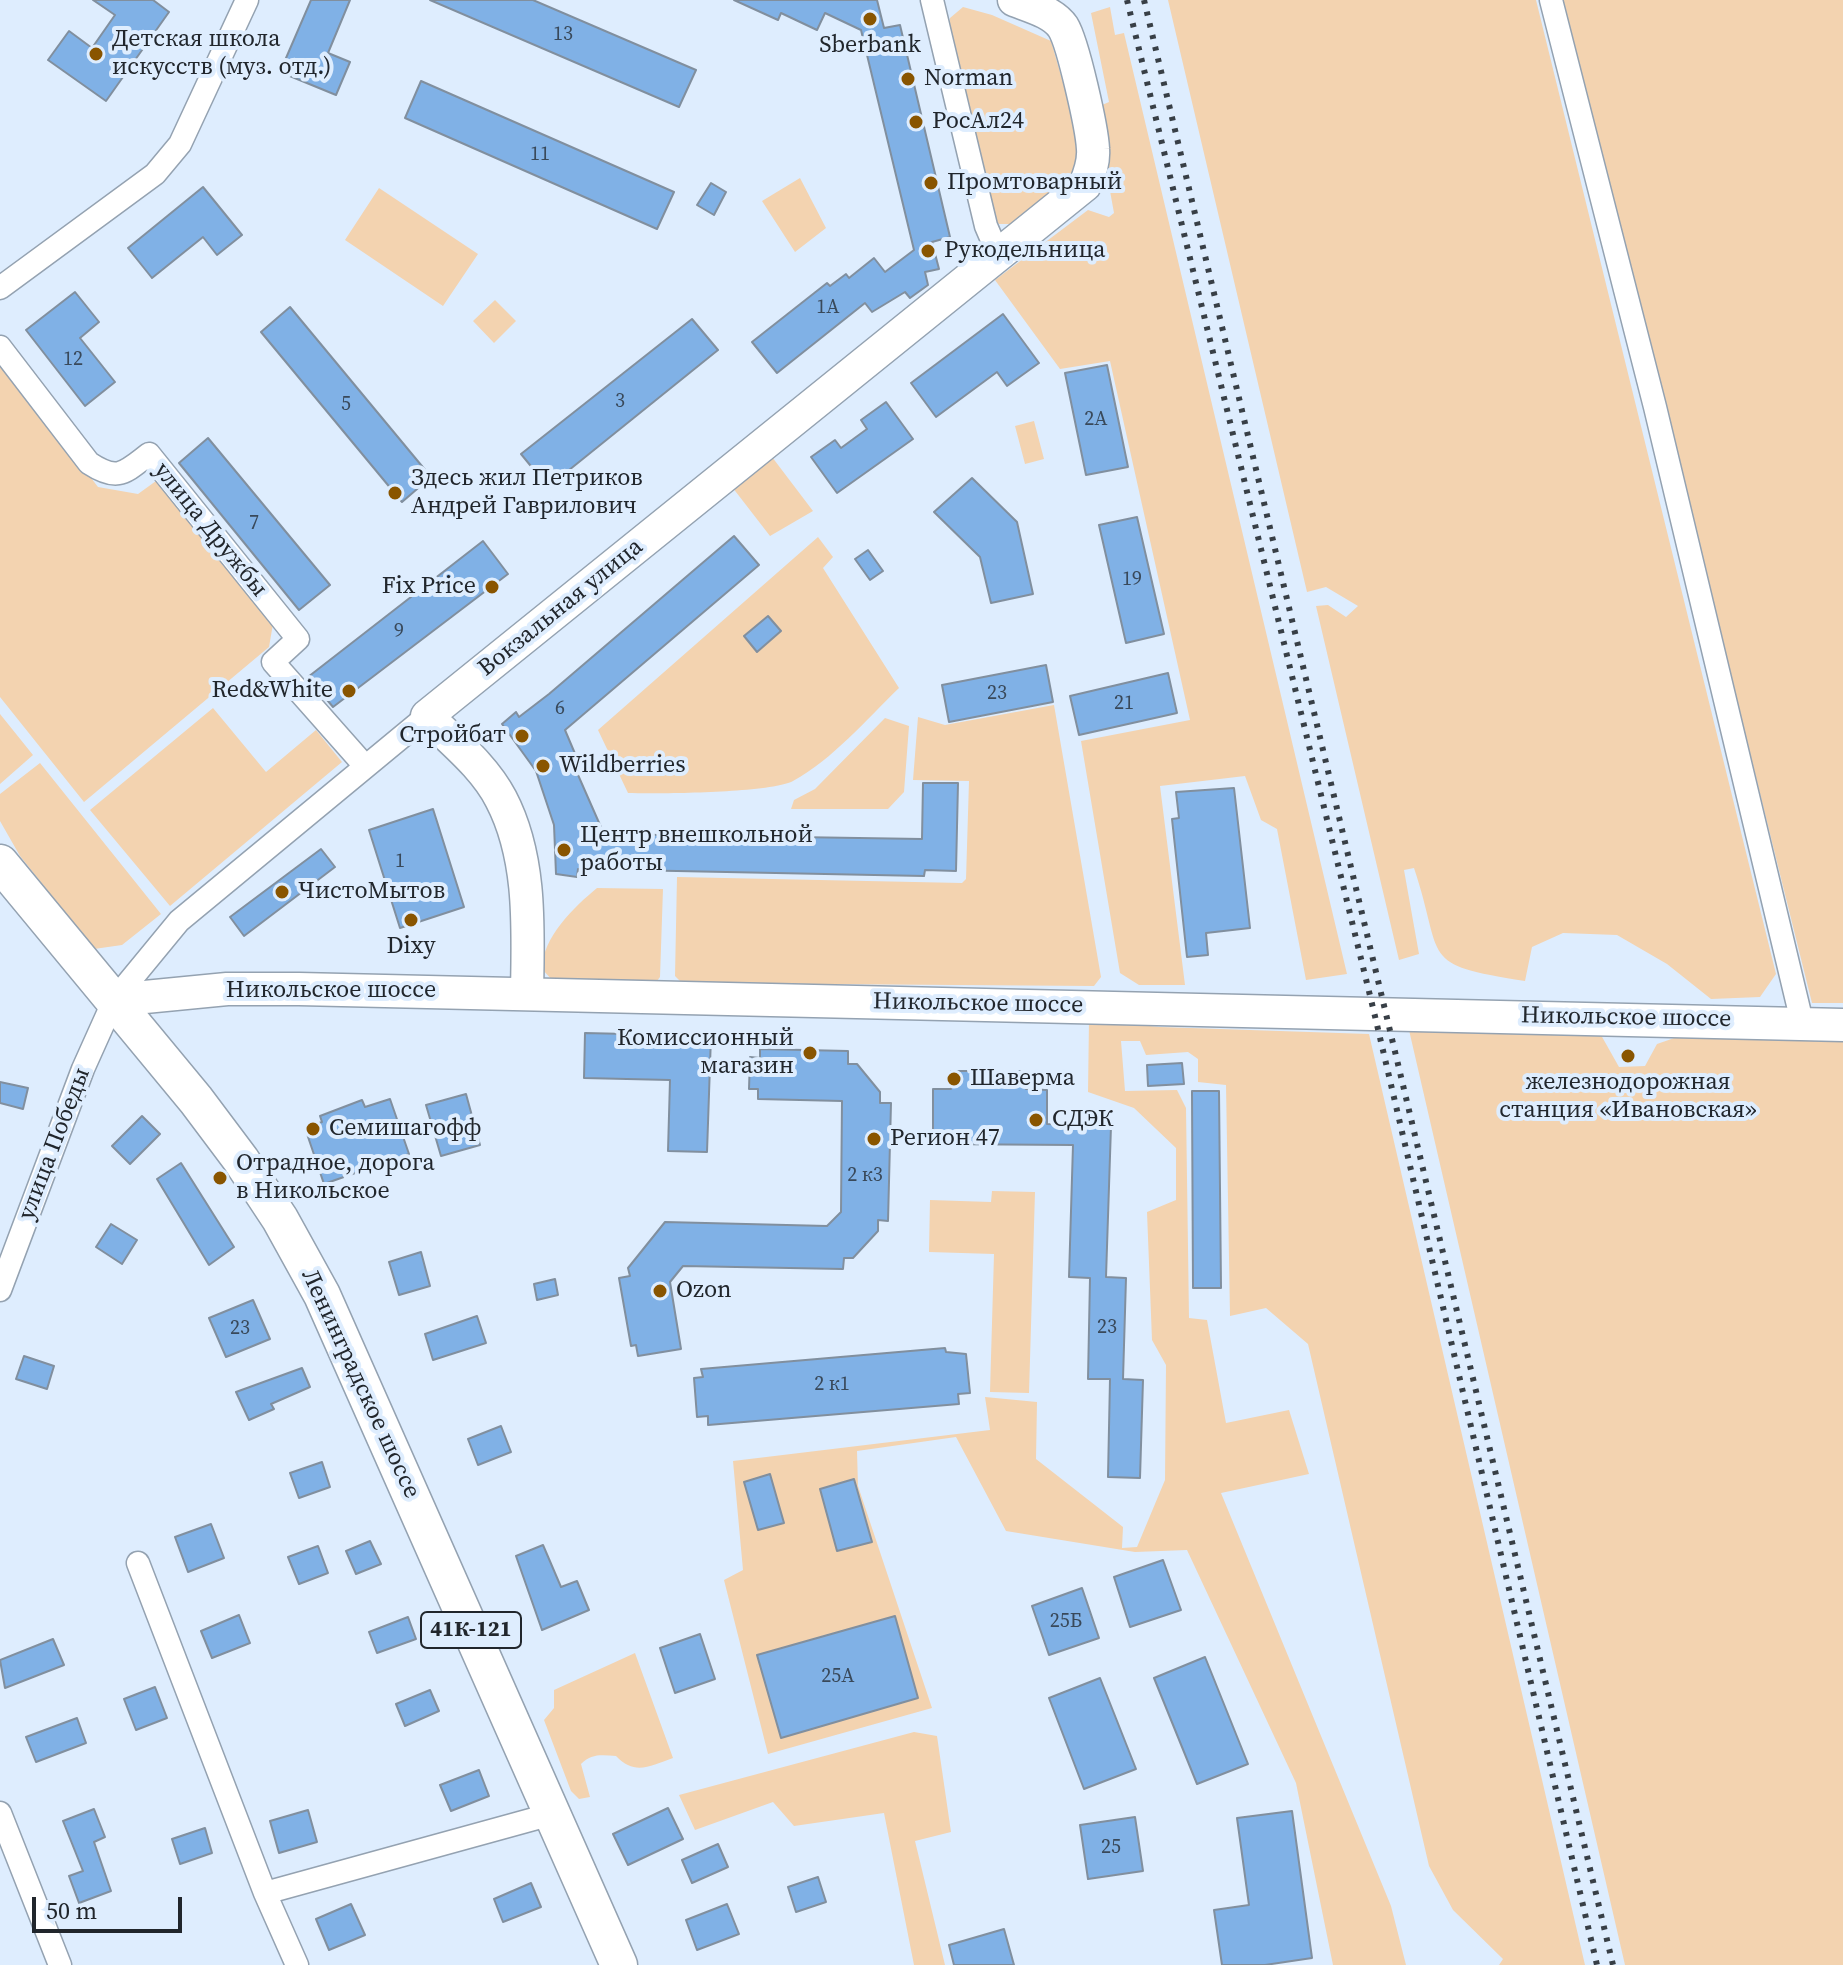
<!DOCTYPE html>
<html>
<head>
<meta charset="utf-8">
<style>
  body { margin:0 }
  #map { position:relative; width:1843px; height:1965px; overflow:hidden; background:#deedfe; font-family:"Source Serif 4",serif }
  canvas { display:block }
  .scale { position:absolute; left:32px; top:1897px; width:150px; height:36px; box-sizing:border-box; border:4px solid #21262c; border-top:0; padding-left:10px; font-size:24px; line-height:28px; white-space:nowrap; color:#21262c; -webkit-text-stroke:6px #deedfe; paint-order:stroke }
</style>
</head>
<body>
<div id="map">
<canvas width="1843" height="1965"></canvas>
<div class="scale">50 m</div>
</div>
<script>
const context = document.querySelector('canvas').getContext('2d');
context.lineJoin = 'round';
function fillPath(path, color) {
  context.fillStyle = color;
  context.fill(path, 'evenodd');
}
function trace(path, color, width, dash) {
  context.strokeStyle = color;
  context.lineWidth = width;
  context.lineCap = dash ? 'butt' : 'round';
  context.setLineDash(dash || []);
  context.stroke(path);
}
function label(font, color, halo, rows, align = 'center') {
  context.font = font + ' "Source Serif 4",serif';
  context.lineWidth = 8;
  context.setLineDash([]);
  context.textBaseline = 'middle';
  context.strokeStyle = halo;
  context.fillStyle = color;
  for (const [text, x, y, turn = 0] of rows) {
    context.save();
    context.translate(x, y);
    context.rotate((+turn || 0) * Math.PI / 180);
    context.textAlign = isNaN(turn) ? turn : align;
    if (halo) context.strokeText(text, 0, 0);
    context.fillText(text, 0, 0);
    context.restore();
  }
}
const green = new Path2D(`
  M1168,0H1536L1776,974L1760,997L1711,999L1667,964L1617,935L1563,933L1532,947L1525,981C1417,964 1445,961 1414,868L1404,870L1419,954L1399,960L1316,606L1328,605L1346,617L1358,606L1326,587L1307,592Z
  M1563,0H1843V1003H1812Z
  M963,7L992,15L1051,41L1082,148L1077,174L1013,224H999L992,217L947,35L950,18Z
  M1110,7L1115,35L1124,33L1347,974L1306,980L1277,829L1261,820L1245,776L1160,786L1185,985H1139L1120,973L1081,741L1190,720L1110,361L1060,369L995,280L1088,210L1109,217L1114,213L1095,108L1109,102L1091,13Z
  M800,178L826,228L795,252L762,201Z
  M379,188L478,254L443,306L345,240Z
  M495,300L516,321L494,343L473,321Z
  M0,359L98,487L138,494L156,481L274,618L269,647L84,802L0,697Z
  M1034,421L1044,459L1025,464L1015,426Z
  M769,453L813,511L770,536L729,483Z
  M818,537L833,557L823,568L899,688C866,720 833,759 793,781C771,793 658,794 628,793L598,730Z
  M1054,705L1101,977L1094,986L682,983L675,976L677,877L962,883L966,879L969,781L913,780L918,717L945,725Z
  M213,708L266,772L316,730L342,762L170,906L90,810Z
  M0,714L33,755L0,784Z
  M885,718L909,726L904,792L888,809H791L794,800L815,789Z
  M40,763L161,914L122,945L94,949L20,856L0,821V794Z
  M597,888L663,889L660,977L654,985L553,981L542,969C542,938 574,907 597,888Z
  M1089,1020L1160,1027L1369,1034L1585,1965H1499L1503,1959L1453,1910L1429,1866L1308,1344L1266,1308L1230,1316L1226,1085L1198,1082V1059L1188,1052L1146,1055L1140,1041H1121L1125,1091L1177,1090L1186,1108L1189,1318L1207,1320L1226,1423L1289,1410L1309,1474L1221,1493L1391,1906L1406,1965H1333L1296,1783L1187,1550L1135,1552L1006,1531L956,1437L857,1451L858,1486L932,1708L768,1754L724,1580L743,1570L733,1461L990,1430L985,1397L1037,1402L1036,1459L1123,1527L1122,1548L1137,1547L1165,1480L1166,1365L1152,1340L1147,1212L1176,1200V1148L1134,1108L1088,1092Z
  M1409,1030L1601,1035L1619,1067L1645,1066L1657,1044L1683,1035L1843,1040V1965H1625Z
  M992,1191L1035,1192L1029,1393L990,1392L994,1254L929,1252L930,1200L991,1202Z
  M635,1653L673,1758C650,1766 635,1776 616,1756C603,1755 591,1753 581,1764L590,1797L579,1799L571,1791L544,1720L554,1708V1690Z
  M914,1732L937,1736L951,1832L915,1841L945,1965H914L884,1813L794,1826L773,1802L695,1830L679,1795Z`);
const building = new Path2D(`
  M93,0H153L169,12L106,101L48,60L69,31L92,48L115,15Z
  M311,0H350L328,53L350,62L336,95L280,72Z
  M430,0H533L696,70L679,107Z
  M734,0H877L884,28L900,25L950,237L932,242L939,269L925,272L928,285L910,298L905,292L872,312L865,303L777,373L752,342L827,283L830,286L846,274L849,278L874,258L885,272L914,250L861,30L825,13L817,30L781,13L778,20Z
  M421,81L674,192L657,229L405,118Z
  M711,183L726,192L714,215L697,205Z
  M203,187L242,235L217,255L203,237L152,278L128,248Z
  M75,292L99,322L80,338L115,382L85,406L26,330Z
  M290,307L431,477L402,502L261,332Z
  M1003,314L1039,363L1007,386L997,372L936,417L911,383Z
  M692,319L718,350L548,487L521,454Z
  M1107,365L1128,467L1086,475L1065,373Z
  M886,402L913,439L837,493L811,457L835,440L841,448L867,429L861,420Z
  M208,438L330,585L299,610L179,463Z
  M972,478L1017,522L1033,594L991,603L980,557L934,512Z
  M1137,517L1164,634L1126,643L1099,525Z
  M734,536L759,565L565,730L576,756L571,759L604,834L922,839L923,783H958L956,871L925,870L924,876L578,869L577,877L556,874L554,825L536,771L502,724L516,712L519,717L549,694Z
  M483,541L508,574L333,707L308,677Z
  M868,550L883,571L870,580L855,559Z
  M768,616L781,631L757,652L744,636Z
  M1046,665L1053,702L949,722L942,685Z
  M1168,673L1177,713L1079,735L1070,696Z
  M1234,788L1250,928L1206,933L1208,955L1187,957L1172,819L1179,818L1176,792Z
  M433,809L464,907L400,928L369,830Z
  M321,849L335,867L244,936L230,917Z
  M585,1033L711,1036L707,1152L668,1151L670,1080L584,1078Z
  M760,1049L848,1051V1064H857L880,1092V1103H891L888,1221L878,1220V1231L853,1258H844L843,1269L683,1266L670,1282L681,1349L638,1356L636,1345L631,1346L619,1278L630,1276L628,1268L665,1222L827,1226L841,1212L842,1101L758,1099V1089H749L750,1057L760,1058Z
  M1182,1063L1184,1084L1148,1086L1147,1065Z
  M951,1071H1026V1089L1047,1090V1124L1111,1126L1106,1277L1126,1278L1123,1379L1143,1380L1140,1478L1108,1477L1110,1379H1088L1090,1278L1069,1277L1073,1145L933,1144V1089H951Z
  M0,1082L28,1088L23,1109L0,1103Z
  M1192,1091H1219L1221,1288H1193Z
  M466,1094L480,1145L441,1156L426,1105Z
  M390,1099L409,1154L324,1184L305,1128L322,1122L320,1116L362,1100L365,1107Z
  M142,1116L160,1134L130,1164L112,1146Z
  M181,1163L234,1247L209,1265L157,1179Z
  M111,1224L137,1240L122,1264L96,1247Z
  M421,1252L430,1286L399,1295L389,1262Z
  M555,1279L558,1295L537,1300L534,1284Z
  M253,1300L270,1339L226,1357L209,1318Z
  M477,1316L486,1343L433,1360L425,1334Z
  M945,1348L946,1352L966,1354L970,1393L958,1394L959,1404L708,1425V1416L697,1417L694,1378L703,1377L701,1369Z
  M24,1356L54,1366L47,1389L16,1379Z
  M302,1368L310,1387L271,1404L274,1409L249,1420L236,1392Z
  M501,1426L511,1452L478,1465L468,1439Z
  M322,1462L330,1487L299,1498L290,1473Z
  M770,1474L784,1523L758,1530L744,1482Z
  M854,1479L872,1542L837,1551L820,1489Z
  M211,1524L224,1558L188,1572L175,1537Z
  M370,1541L381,1564L356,1574L346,1551Z
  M543,1545L561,1587L577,1581L589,1610L542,1630L516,1556Z
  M318,1546L328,1573L299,1584L288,1557Z
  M1163,1560L1181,1610L1130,1627L1114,1577Z
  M1082,1588L1099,1638L1049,1655L1032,1606Z
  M239,1615L250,1643L212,1658L201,1631Z
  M895,1616L918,1698L781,1738L757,1655Z
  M408,1617L416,1639L377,1653L369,1632Z
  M700,1634L715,1679L675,1693L660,1648Z
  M53,1639L64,1665L5,1688L0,1660Z
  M1205,1657L1248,1764L1197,1784L1154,1678Z
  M1100,1678L1136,1769L1084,1789L1049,1698Z
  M155,1687L167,1718L136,1730L124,1699Z
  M430,1690L439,1711L405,1726L396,1704Z
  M77,1718L86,1743L36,1762L26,1737Z
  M479,1770L489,1796L451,1811L440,1785Z
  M668,1808L683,1839L628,1865L613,1834Z
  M94,1809L105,1837L94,1842L111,1891L79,1903L69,1876L83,1871L63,1821Z
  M308,1810L317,1842L279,1853L270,1821Z
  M1292,1811L1312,1958L1265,1965H1222L1214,1910L1249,1905L1237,1818Z
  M1135,1817L1143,1871L1088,1879L1080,1825Z
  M205,1828L212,1853L180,1864L172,1839Z
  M718,1844L728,1867L692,1883L682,1860Z
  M818,1877L826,1902L796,1912L788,1887Z
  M531,1883L541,1907L503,1922L494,1899Z
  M351,1904L365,1935L329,1950L316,1919Z
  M727,1904L739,1934L697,1950L686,1920Z
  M1004,1929L1014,1965H954L949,1945Z`);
const street = new Path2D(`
  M932,0L986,226L998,254
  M1551,0L1655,407L1802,1022
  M0,288L155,174L180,144L247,0
  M0,347L89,463C118,482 124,473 149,454L298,639L273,662L365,766
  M0,1290L83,1069L114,1000L179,921L427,716
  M138,1563L265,1893L297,1965
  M0,1813L60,1965
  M265,1893L552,1814`);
const secondary = new Path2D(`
  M527,994C528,930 532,858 501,799C484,766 453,742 427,716L1085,185C1090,173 1094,162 1093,149C1092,128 1073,43 1063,27C1053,12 1029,6 1014,0
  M114,1000L227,989H299L1843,1025`);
const primary = new Path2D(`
  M0,863L196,1100L241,1160L280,1219L322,1295L619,1965`);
const rail = new Path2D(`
  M1127,0L1374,1012L1597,1965
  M1144,0L1613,1965`);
const markers = [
  [870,19,8,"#895500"],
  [96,54,8,"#895500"],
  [908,79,8,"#895500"],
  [916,122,8,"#895500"],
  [931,183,8,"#895500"],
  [928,251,8,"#895500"],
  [395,493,8,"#895500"],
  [492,587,8,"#895500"],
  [349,691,8,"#895500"],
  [522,736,8,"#895500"],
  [543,766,8,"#895500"],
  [564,850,8,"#895500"],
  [282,892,8,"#895500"],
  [411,920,8,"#895500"],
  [810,1053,8,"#895500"],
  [1628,1056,8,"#895500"],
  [954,1079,8,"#895500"],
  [1036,1120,8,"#895500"],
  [313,1129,8,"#895500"],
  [874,1139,8,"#895500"],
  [220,1178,8,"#895500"],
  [660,1291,8,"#895500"]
];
const numberNames = [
  ["13",563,35],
  ["11",540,155],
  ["1А",828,308],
  ["12",73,360],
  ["3",620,402],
  ["5",346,405],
  ["2А",1096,420],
  ["7",254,524],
  ["19",1132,580],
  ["9",399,632],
  ["23",997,694],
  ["21",1124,704],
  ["6",560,709],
  ["1",400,862],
  ["2 к3",865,1176],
  ["23",1107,1328],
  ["23",240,1329],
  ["2 к1",832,1385],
  ["25Б",1066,1622],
  ["25А",838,1677],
  ["25",1111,1848]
];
const shields = [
  [471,1630,100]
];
const shieldNames = [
  ["41К-121",471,1630]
];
const poiNames = [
  ["Детская школа",112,40],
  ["искусств (муз. отд.)",112,68],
  ["Sberbank",870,46,"center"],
  ["Norman",924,79],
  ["РосАл24",932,122],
  ["Промтоварный",947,183],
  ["Рукодельница",944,251],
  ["Здесь жил Петриков",411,479],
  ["Андрей Гаврилович",411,507],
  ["Fix Price",476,587,"right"],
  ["Red&White",333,691,"right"],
  ["Стройбат",506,736,"right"],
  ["Wildberries",559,766],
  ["Центр внешкольной",580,836],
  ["работы",580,864],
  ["ЧистоМытов",298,892],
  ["Dixy",411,947,"center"],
  ["Комиссионный",794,1039,"right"],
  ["магазин",794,1067,"right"],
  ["Шаверма",970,1079],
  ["железнодорожная",1628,1083,"center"],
  ["станция «Ивановская»",1628,1111,"center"],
  ["СДЭК",1052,1120],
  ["Семишагофф",329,1129],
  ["Регион 47",890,1139],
  ["Отрадное, дорога",236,1164],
  ["в Никольское",236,1192],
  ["Ozon",676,1291]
];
const streetNames = [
  ["улица Дружбы",210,530,51],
  ["Вокзальная улица",561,608,-39],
  ["Никольское шоссе",331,991],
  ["Никольское шоссе",978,1004,1],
  ["Никольское шоссе",1626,1018,1],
  ["улица Победы",55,1144,-69],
  ["Ленинградское шоссе",360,1384,65]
];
fillPath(green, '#f3d3b0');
fillPath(building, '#80b1e6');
trace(building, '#818f9e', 2);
trace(street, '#94a2b1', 25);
trace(secondary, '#94a2b1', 35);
trace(primary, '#94a2b1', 39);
trace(street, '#fff', 22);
trace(secondary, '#fff', 32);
trace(primary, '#fff', 36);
trace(rail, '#383f46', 6, [4, 8]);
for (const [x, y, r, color] of markers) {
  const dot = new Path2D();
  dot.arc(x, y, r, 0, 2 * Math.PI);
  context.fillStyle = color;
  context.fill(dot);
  trace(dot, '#deedfe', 3);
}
label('20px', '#39495a', null, numberNames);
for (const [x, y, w] of shields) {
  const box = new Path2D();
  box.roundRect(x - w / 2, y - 18, w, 36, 6);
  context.fillStyle = '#deedfe';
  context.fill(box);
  trace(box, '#21262c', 2);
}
label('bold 22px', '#21262c', null, shieldNames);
label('24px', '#21262c', '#deedfe', poiNames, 'left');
label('24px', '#21262c', '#deedfe', streetNames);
</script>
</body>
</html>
